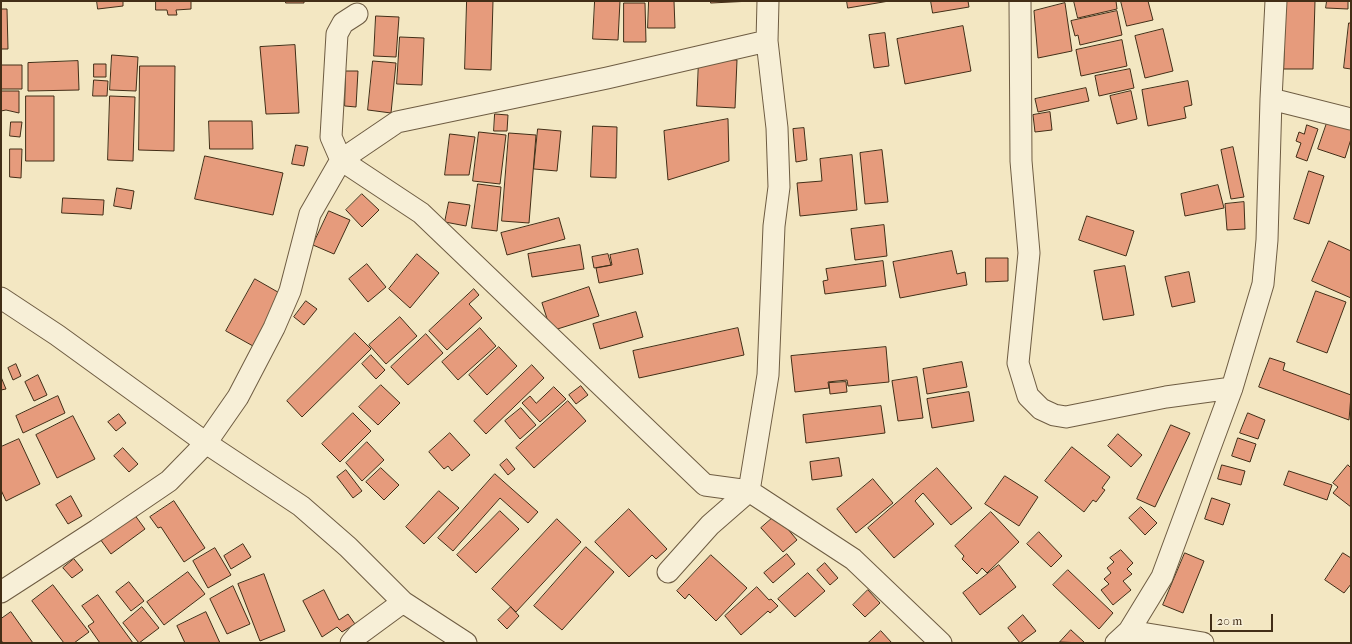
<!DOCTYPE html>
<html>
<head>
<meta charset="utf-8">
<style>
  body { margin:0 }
  #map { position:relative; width:1352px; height:644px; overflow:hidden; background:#f3e7c2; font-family:"IM FELL French Canon",serif }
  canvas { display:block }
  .frame { position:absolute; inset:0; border:2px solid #422e17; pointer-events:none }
  .scale { position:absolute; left:1210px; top:614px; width:63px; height:18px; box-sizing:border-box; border:2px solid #422e17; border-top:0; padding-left:5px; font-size:12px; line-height:14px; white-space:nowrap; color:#422e17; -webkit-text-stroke:3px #f7efd7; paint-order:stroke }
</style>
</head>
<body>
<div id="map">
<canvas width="1352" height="644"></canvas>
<div class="frame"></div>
<div class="scale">20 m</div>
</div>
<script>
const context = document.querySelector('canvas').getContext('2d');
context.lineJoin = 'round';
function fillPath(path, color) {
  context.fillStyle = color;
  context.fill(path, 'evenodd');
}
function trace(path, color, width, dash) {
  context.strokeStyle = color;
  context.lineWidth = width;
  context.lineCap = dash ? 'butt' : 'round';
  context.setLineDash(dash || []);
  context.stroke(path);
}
const building = new Path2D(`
  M97,1H123V6L98,9Z
  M156,1H191V9L176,10L177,15H168L167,10H156Z
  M286,1H304V3H286Z
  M467,1H493L491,70L465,69Z
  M595,1H620L618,40L593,39Z
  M649,1H674L675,28H648Z
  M711,1H752L711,3Z
  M847,1H889L848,8Z
  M931,1H968L969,7L933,13Z
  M1074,1H1116L1117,9L1078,18Z
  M1121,1H1148L1153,20L1127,26Z
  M1286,1H1315L1313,69H1284Z
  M1327,1H1348V9L1326,8Z
  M624,3H645L646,42H624Z
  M1065,3L1072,51L1038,58L1034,11Z
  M1,9H7L8,49H1Z
  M1117,11L1122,35L1080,45L1078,35L1075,36L1071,21Z
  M376,16L399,17L396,57L374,56Z
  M1349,23H1351V69L1344,68Z
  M963,26L971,71L905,84L897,39Z
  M1163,29L1173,71L1145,78L1135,36Z
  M885,33L889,66L874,68L869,35Z
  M400,37L424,38L422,85L397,84Z
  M1122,40L1127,66L1081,76L1076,50Z
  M295,45L299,113L266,114L260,47Z
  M112,55L138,57L136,91L110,90Z
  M699,59L737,60L735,108L697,106Z
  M78,61L79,90L28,91V63Z
  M373,61L396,63L391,113L368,110Z
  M94,64H106V77H94Z
  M1,65H22V89H1Z
  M140,66H175L174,151L139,150Z
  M1130,69L1134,88L1099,96L1095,76Z
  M346,71H358L356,107L345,106Z
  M94,80L108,81L107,96H93Z
  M1188,81L1192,105L1184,107L1186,118L1148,126L1142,90Z
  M1086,88L1089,101L1038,112L1035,99Z
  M1,91H19V113L6,110L1,111Z
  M1131,91L1137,119L1117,124L1110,96Z
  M26,96H54V161H26Z
  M110,96L135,97L133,161L108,160Z
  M1050,112L1052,130L1035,132L1033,115Z
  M495,114L508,115L507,131H494Z
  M728,119L729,161L668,180L664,131Z
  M1328,120L1351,128V139L1345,158L1318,149Z
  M209,121H252L253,149H210Z
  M11,122H22L20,137L10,136Z
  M1307,125L1318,129L1307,161L1296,157L1301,143L1296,141L1299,132L1304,134Z
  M593,126L617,127L616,178L591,177Z
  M804,128L807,160L796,162L793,129Z
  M538,129L561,131L557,171L534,169Z
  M479,132L506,135L500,184L473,181Z
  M509,133L536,135L529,223L502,221Z
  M450,134L475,137L469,175H445Z
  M296,145L308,147L304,166L292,164Z
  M1233,147L1244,197L1231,199L1221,150Z
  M10,149H22L21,178L10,177Z
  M882,150L888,202L865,204L860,153Z
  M852,155L857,210L800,216L797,183L822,181L820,159Z
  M205,156L283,173L273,215L195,199Z
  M1309,171L1324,176L1309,224L1294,219Z
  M478,184L501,187L497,231L472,228Z
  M1218,185L1224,208L1185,216L1181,194Z
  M117,188L134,191L131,209L114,206Z
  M362,194L379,210L362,227L346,210Z
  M63,198L104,200L103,215L62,213Z
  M449,202L470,205L466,226L445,222Z
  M1244,202L1245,229L1227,230L1225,204Z
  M329,211L350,220L334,254L313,245Z
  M1087,216L1134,231L1126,256L1079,240Z
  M559,218L565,239L507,255L501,233Z
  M884,225L887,256L855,260L851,229Z
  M1329,241L1351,251V298L1312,281Z
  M580,245L584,269L532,277L528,254Z
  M638,249L643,274L599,283L596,268L612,265L610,255Z
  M952,251L957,274L965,272L967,285L900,298L893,262Z
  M417,254L439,273L410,308L389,289Z
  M608,254L611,265L594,268L592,257Z
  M986,258H1008V281L986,282Z
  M883,261L886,286L825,294L823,281L828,280L826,269Z
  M367,264L386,287L368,302L349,279Z
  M1125,266L1134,315L1103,320L1094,271Z
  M1189,272L1195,302L1172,307L1165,277Z
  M255,279L283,295L253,346L226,331Z
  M589,287L599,316L551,331L542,303Z
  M474,289L479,295L469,304L482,318L447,350L429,331Z
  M1316,291L1346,302L1327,353L1297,342Z
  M306,301L317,309L304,325L294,317Z
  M636,312L643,337L600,349L593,324Z
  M400,317L417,336L386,364L369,345Z
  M480,328L496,346L458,380L442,362Z
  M738,328L744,355L639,378L633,351Z
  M355,333L371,349L302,417L287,401Z
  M426,334L443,353L408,385L391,367Z
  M499,347L517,366L487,395L469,375Z
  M886,347L889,382L848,386L847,380L828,382L829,388L795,392L791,356Z
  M371,355L385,370L376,379L362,364Z
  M1270,358L1285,363L1283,370L1351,395L1349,420L1259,387Z
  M962,362L967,387L927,394L923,369Z
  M16,364L21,376L13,380L8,368Z
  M532,365L544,378L486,434L474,421Z
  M38,375L47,395L34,401L25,382Z
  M1,377L6,389L1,390Z
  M917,377L923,418L898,421L892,381Z
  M846,382L847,392L830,394L829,383Z
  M381,385L400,403L378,425L359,407Z
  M581,386L588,395L576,404L569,395Z
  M554,387L566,399L540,422L522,403L530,396L536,403Z
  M969,392L974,421L932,428L927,399Z
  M58,396L65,413L23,433L16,416Z
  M568,401L586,421L534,468L516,448Z
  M881,406L885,433L806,443L803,415Z
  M521,408L536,425L520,439L505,421Z
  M353,413L371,431L340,462L322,444Z
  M1248,413L1265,420L1258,439L1240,433Z
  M119,414L126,423L116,431L108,422Z
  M73,416L95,459L57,478L36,435Z
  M1171,425L1190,433L1155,507L1137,499Z
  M450,433L470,455L452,471L448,466L444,469L429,452Z
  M1118,434L1142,455L1131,467L1108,446Z
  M1238,438L1256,444L1250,462L1232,456Z
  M19,439L40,484L6,501L1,490V447Z
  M367,442L384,460L362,481L346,463Z
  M1072,447L1110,477L1102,488L1105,490L1096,502L1093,500L1084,512L1045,481Z
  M123,448L138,464L129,472L114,456Z
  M839,458L842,476L812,480L810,462Z
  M507,459L515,469L508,475L500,465Z
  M1222,465L1245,471L1241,485L1218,479Z
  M1348,465L1351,468V507L1333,493L1338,487L1333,483Z
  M381,468L399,485L384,500L366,482Z
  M937,468L972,508L951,525L923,493L915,501L934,524L894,558L868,528Z
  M346,470L362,491L353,498L337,477Z
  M1289,471L1332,485L1327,500L1284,485Z
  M495,474L538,512L528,523L500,498L453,551L438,538Z
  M1005,476L1038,497L1019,526L985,504Z
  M873,479L893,503L856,533L837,509Z
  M439,491L459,508L424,544L406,527Z
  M71,496L82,516L68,524L56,505Z
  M1212,498L1230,504L1223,525L1205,519Z
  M174,501L205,548L184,562L161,527L158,528L150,517Z
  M1141,507L1157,523L1145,535L1129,518Z
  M629,509L667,549L656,559L652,555L629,577L595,542Z
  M500,511L519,529L476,573L457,555Z
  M991,512L1019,542L987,573L982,568L977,574L962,559L964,556L955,546Z
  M134,514L145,529L111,554L100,539Z
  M776,515L797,540L783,552L761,528Z
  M557,519L581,542L516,612L492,589Z
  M1039,532L1062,556L1051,567L1027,544Z
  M243,544L251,557L231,569L224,556Z
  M586,547L614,572L562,630L534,606Z
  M215,548L231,575L208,588L193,561Z
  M1121,550L1133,563L1127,569L1132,574L1123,581L1131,590L1113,605L1101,590L1109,584L1104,579L1111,573L1107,568L1114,562L1110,558Z
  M1185,553L1204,561L1183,613L1163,605Z
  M1343,553L1351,558V584L1344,593L1325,580Z
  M787,554L795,564L773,583L764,573Z
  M711,555L747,588L716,621L689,594L685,599L677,591Z
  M74,559L83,570L72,578L63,568Z
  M825,563L838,578L830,585L817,570Z
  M999,565L1016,587L980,615L963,593Z
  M1068,570L1113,613L1099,629L1053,585Z
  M188,572L205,594L164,625L147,602Z
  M808,573L825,591L795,617L778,599Z
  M264,574L285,631L260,641L238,584Z
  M129,582L144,601L131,611L116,592Z
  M53,585L89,632L74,643H64L32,601Z
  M233,586L250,624L227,634L210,599Z
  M757,587L769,600L771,599L778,606L770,613L768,611L741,635L725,616Z
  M324,590L339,620L348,614L355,624L342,632L337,627L322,637L303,601Z
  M868,590L880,603L865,617L853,605Z
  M98,595L133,643H100L88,626L94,622L82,606Z
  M142,607L159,628L139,643L123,623Z
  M511,607L519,616L507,629L498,620Z
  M11,612L33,643H3L1,640V619Z
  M206,612L220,643H185L177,626Z
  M1023,615L1036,631L1020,643L1008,628Z
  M1071,630L1084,642L1083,643L1060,642Z
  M881,631L892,643H868Z`);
const minor = new Path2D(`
  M1020,1L1021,161L1029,253L1018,363L1028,396L1041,409L1054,415L1066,417L1166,397L1232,388
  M357,14L343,23L337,34L331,137L341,160L421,213L705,485L749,491L853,559L941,643
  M1271,99L1351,119
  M1,298L57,335L206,443L301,506L348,547L403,602L466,643
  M668,572L710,525L749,491L768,375L774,226L779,187L777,128L767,41L768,1
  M1,592L97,530L169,481L206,443L238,397L274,328L290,291L310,214L341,160L397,122L607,78L767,41
  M1129,631L1203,643
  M351,643L358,635L403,602
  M1116,643L1129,631L1162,577L1232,388L1263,284L1267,240L1271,99L1276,1`);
fillPath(building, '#e69b7c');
trace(building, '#422e17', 1);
trace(minor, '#6e5c42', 23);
trace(minor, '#f7efd7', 21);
</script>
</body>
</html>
